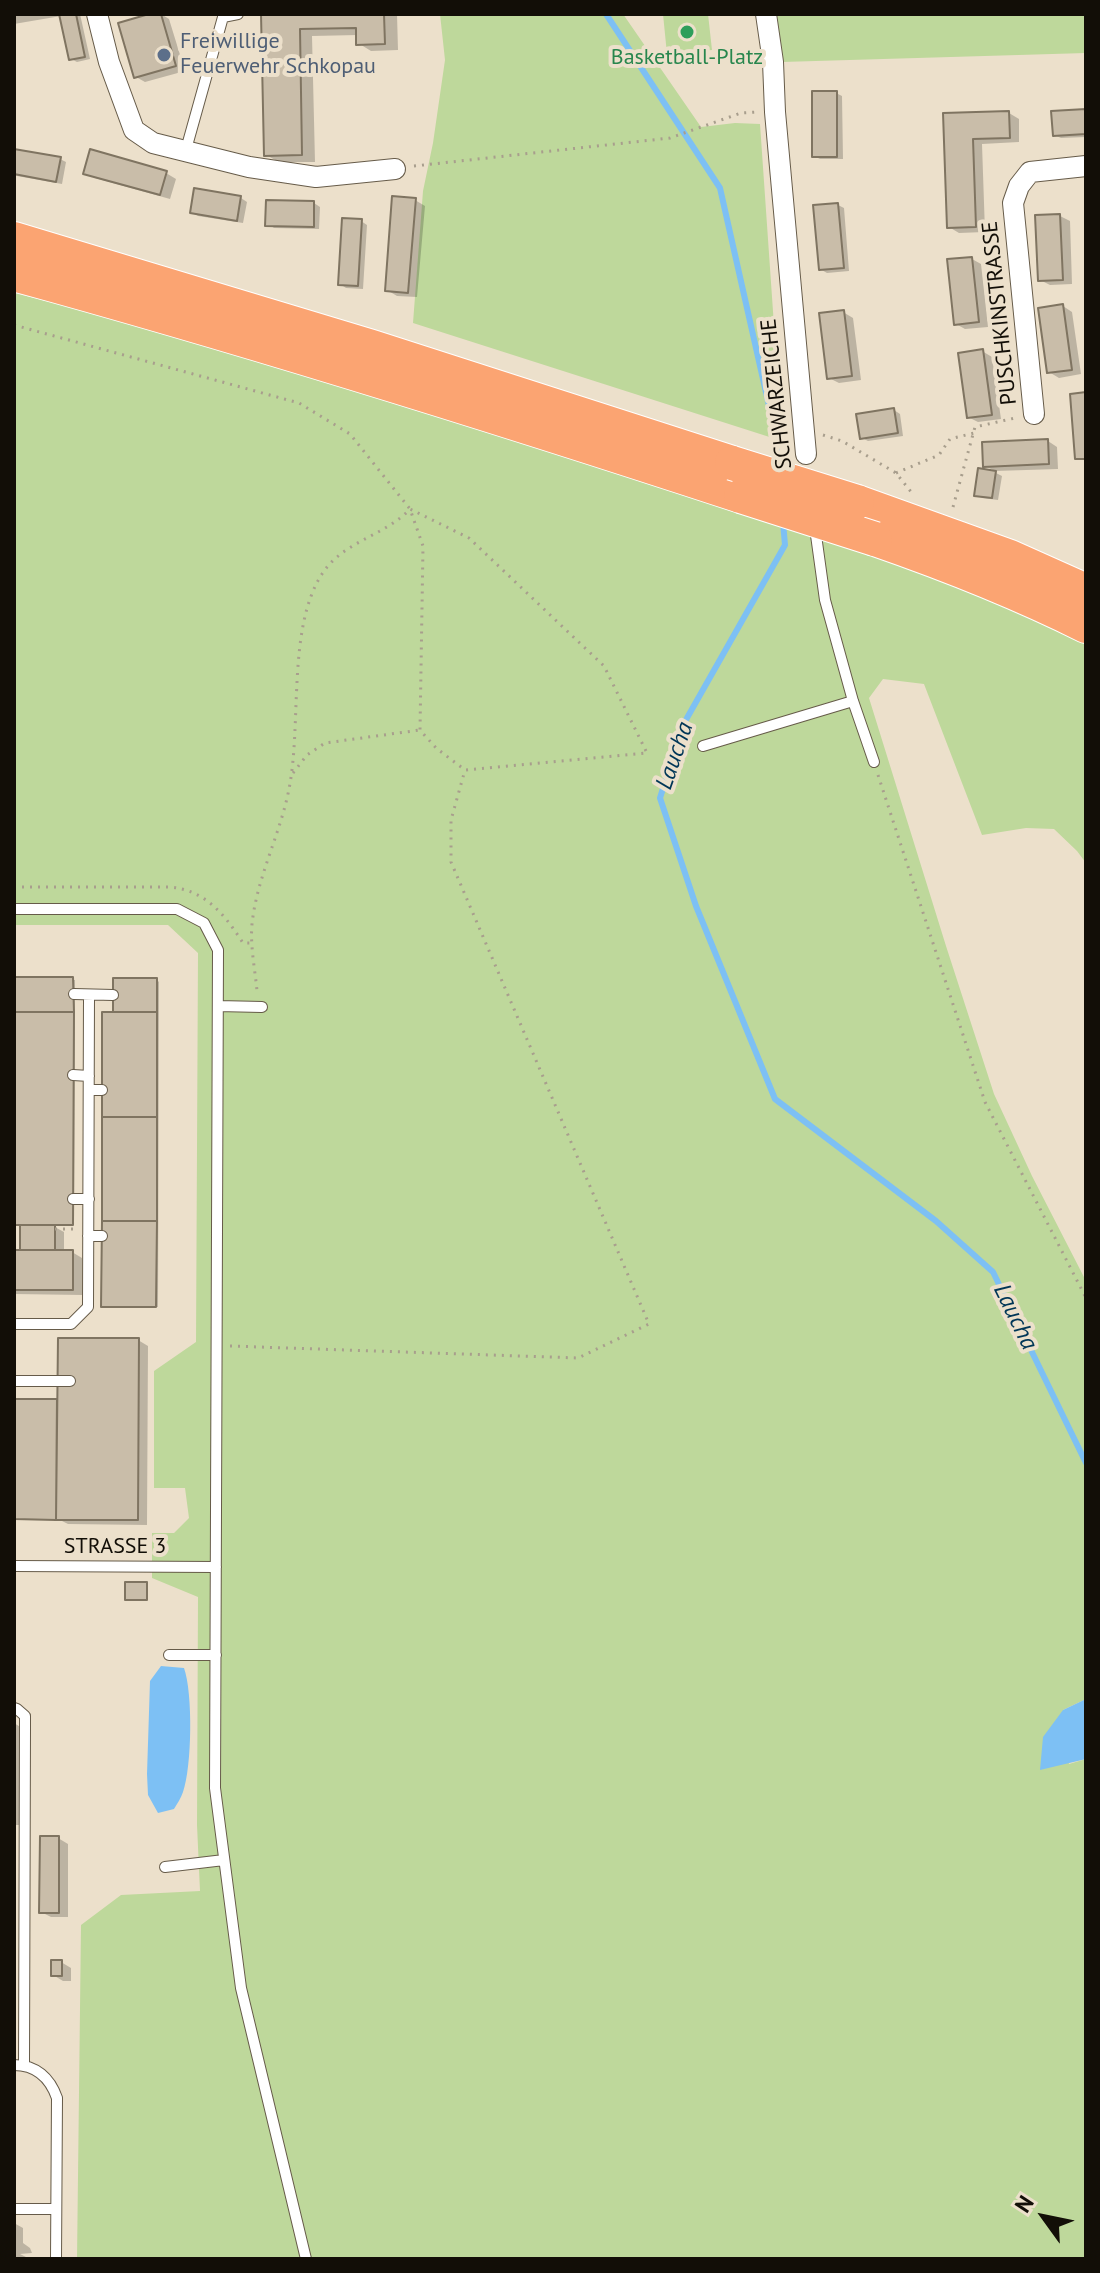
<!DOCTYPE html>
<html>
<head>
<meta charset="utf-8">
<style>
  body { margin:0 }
  #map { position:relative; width:1100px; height:2273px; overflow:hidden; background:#ece0cb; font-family:"PT Sans",sans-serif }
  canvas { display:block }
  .frame { position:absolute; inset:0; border:16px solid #120e07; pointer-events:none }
  .north { position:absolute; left:1004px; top:2177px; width:80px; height:80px; -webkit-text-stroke:6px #ece0cb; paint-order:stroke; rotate:303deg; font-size:22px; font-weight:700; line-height:32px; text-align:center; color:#120e07 }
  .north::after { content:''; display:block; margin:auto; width:28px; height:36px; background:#120e07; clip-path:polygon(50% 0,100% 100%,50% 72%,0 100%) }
</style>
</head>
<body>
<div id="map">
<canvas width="1100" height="2273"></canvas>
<div class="frame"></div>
<div class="north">N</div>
</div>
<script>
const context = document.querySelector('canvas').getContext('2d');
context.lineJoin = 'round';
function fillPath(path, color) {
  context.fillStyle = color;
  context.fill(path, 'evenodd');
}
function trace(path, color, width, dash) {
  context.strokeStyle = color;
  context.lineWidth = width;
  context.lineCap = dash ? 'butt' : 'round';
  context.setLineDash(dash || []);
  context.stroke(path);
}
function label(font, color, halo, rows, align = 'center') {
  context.font = font + ' "PT Sans",sans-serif';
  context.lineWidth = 8;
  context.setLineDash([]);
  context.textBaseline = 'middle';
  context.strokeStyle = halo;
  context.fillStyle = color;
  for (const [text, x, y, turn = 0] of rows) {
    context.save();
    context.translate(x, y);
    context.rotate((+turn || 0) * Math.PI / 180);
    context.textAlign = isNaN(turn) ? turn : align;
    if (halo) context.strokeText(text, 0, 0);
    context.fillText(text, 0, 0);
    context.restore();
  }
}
const green = new Path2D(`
  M440,14H623L701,127L735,123L760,124L782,441L413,323L423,191L433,143L445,60Z
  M663,14H708L712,50L667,54Z
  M777,14H1086V53L782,62Z
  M14,293L175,333L882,555L1086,642V863L1077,851L1054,829L1026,828L982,835L924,684L883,679L869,698L946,946L994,1094L1032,1176L1086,1281V1699L1063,1710L1069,1764L1086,1759V2259H77L81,1925L121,1895L200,1891L197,1825L198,1597L152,1578V1533H174L189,1518L185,1488H154V1371L196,1342L198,953L168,925H14Z`);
const water = new Path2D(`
  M161,1666L184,1668C193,1693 192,1767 183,1792C181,1798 177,1804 174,1809L158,1813L148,1795L147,1774L150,1681Z
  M1086,1699V1759L1040,1770L1043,1737L1063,1710Z`);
const shadow = new Path2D(`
  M14,14H80L90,59L77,62L71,59L61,16L14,24Z
  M156,14H161L169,19L185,71L145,82L136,77Z
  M263,14H397L398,50L371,51L358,43V35L312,36L315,162H279L266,155Z
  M836,93L842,96L843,159H820L814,156Z
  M1086,111V137L1061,138L1054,135Z
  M1009,113L1019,119V142L982,144L985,232L959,233L949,227L945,115Z
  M14,156L60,159L66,162L62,184L17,176L14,174Z
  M86,173H166L176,179L170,199L95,178Z
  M195,191L241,198L247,202L243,223L198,216L192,212Z
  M415,200L425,206L417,297L397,296L387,290Z
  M314,203L320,207L319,229L274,228L268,224Z
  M838,205L844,208L849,271L827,273L820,269Z
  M1060,216L1070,221L1072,284L1050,285L1040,280Z
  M361,221L367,225L363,289L346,288L340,284Z
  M972,259L981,264L988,327L965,329L956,324Z
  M1063,306L1072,312L1081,374L1059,378L1049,372Z
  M843,312L853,318L861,380L839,383L829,378Z
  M982,351L992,357L1001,419L978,422L968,417Z
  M894,410L900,414L903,436L868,441L862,438Z
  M1048,441L1057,447L1058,469L995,471L985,466Z
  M980,470L996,473L1002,476L998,500L982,498L976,495Z
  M14,979L75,980L74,1225H51L64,1232V1252H72L82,1258V1295L14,1294V1252H22V1225H14Z
  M157,980L159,982L158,1307H106L103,1306L115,1014Z
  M138,1340L148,1346L147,1525L68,1524L60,1520H14V1401L59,1402Z
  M14,1723L22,1728V1825H14Z
  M58,1838L68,1844V1917H51L41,1912Z
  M61,1962L71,1968V1981H63L53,1975Z
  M14,2223L23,2228V2243L30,2248L32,2253L20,2254L30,2259H14Z`);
const stream = new Path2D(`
  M606,14L720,188L774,428L778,467
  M783,522L785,545L683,725L660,798L696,906L775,1099L936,1221L993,1272L1086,1463`);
const building = new Path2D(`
  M59,14H76L85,57L69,60Z
  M149,14H161L176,66L134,78L118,23Z
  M261,14H384L385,44L356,45V28L300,29L302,155L264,156Z
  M812,91H837V157H812Z
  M1086,109V134L1053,136L1051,111Z
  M1009,111L1010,138L973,139L976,227L947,228L943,113Z
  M14,149L61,157L56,182L14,174Z
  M90,149L167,171L160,195L83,174Z
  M194,188L241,196L237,221L190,213Z
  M392,196L416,198L408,293L385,291Z
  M266,200L314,201V227L265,226Z
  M838,203L844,268L819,270L813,205Z
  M1060,214L1063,280L1038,281L1035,215Z
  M342,218L362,219L358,286L338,285Z
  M972,257L979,322L954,325L947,259Z
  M1063,304L1072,370L1047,373L1038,308Z
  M844,310L852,376L827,379L819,313Z
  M983,349L992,415L967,418L958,353Z
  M1086,392V459H1075L1070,394Z
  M894,408L898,433L860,439L856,414Z
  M1048,439L1049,464L983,467L982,442Z
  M978,468L996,471L992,498L974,496Z
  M14,977H73L74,1012H14Z
  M113,978H157V1012H113Z
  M14,1012H74L73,1225H14Z
  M102,1012H157V1117H102Z
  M102,1117H157V1221H102Z
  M102,1221H157L156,1307H101Z
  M20,1225H55V1250H20Z
  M14,1250H73V1290H14Z
  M58,1338H139L138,1520H56Z
  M14,1399H57L56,1520L14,1519Z
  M125,1582H147V1600H125Z
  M40,1836H59V1913H39Z
  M51,1960H62V1976H51Z`);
const path = new Path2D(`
  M414,166L670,138L741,113L757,112
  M14,325L299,403L350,434L410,509L423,546L420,730L436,748L465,770L647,753L604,666L469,538L410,509C385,536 343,541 322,574C287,628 302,724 289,789C280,835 257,877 252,924C250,946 255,969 257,991
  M823,435L842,441L896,473L912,493
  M896,473L939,455L950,439L974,433
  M953,507L975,427L1015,418
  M293,773L307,755L325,743L420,730
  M878,775L985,1102L1086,1298
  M14,887H168C205,889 225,915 243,943H251
  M55,1229H75
  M230,1346L578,1358L649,1324L451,862V820L465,770`);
const service = new Path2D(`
  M185,153L223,17L238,14
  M815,528L825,600L853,701L874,762
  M703,746L853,701
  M14,909H177L204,923L218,950L215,1788L241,1988L306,2259
  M74,994L113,995
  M218,1006L262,1007
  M73,1075L89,1076
  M89,1090H102
  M73,1199H89
  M88,1236H102
  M14,1324H71L88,1307L89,995
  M14,1381H70
  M14,1566L216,1567
  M169,1655H216
  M14,1708L17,1709L25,1716V1728L24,2065
  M165,1867L224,1860
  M14,2065C36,2065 50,2078 57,2098L56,2259
  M14,2209H56`);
const minor = new Path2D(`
  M97,14L109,62L134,130L153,143L249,167L316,177L395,169
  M766,14L773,62L775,112L806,454
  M1034,414L1013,203L1019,186L1030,172L1086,166`);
const trunk = new Path2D(`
  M14,239L372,347L732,463
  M14,274C258,341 500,417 741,496
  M857,502L1010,557L1086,591
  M875,539C947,564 1018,592 1086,626`);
const trunkBridge = new Path2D(`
  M732,463L857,502
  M741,496L875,539`);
const markers = [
  [687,32,8,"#2e9e5b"],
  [164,55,8,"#5c6f8a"]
];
const serviceNames = [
  ["Freiwillige",180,42],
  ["Feuerwehr Schkopau",180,67]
];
const leisureNames = [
  ["Basketball-Platz",687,58]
];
const streetNames = [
  ["PUSCHKINSTRASSE",1000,313,-96],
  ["SCHWARZEICHE",777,394,-96],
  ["STRASSE 3",115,1547]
];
const waterNames = [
  ["Laucha",675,756,-71],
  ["Laucha",1015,1317,64]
];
fillPath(green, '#bed89b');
fillPath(water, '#7dc0f4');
fillPath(shadow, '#0003');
trace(stream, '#7dc0f4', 6);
fillPath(building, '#c9bda9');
trace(building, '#7f7461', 2);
trace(service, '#665b49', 12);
trace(minor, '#665b49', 22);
trace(trunk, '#fff', 36);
trace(path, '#a89e8d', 3, [2, 6]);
trace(service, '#fff', 10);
trace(minor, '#fff', 20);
trace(trunk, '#fba472', 34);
trace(trunkBridge, '#fff', 36, []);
trace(trunkBridge, '#fba472', 34);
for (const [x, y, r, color] of markers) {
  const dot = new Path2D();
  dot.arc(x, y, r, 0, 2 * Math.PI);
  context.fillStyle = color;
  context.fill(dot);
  trace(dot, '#ece0cb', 3);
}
label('22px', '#4e5e75', '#ece0cb', serviceNames, 'left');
label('22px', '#27864d', '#ece0cb', leisureNames);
label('22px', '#120e07', '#ece0cb', streetNames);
label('italic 24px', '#003657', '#ece0cb', waterNames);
</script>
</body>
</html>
